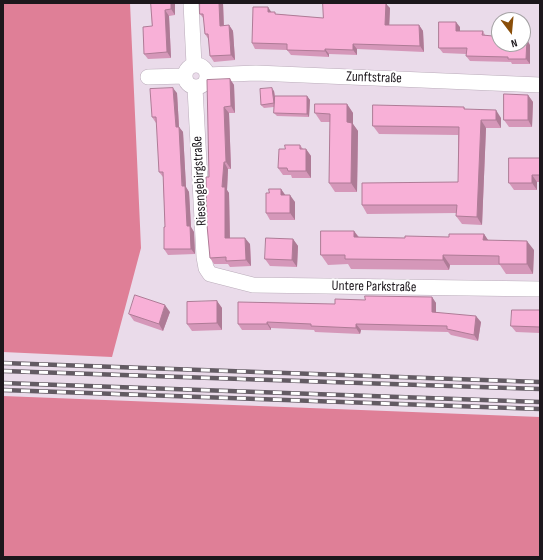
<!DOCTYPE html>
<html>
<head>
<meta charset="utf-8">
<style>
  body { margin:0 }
  #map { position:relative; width:543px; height:560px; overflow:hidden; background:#eadbea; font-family:"Sofia Sans Condensed",sans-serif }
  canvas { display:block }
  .frame { position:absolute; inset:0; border:4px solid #1c171c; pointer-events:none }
  .north { position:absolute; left:491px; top:12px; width:40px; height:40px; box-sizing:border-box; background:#fff; border:1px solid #a4a2a4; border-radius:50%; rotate:164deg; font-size:11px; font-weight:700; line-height:16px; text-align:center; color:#1c171c }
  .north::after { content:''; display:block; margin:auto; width:14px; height:18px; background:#894e09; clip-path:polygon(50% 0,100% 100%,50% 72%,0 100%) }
</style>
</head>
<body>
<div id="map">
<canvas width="543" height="560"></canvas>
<div class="frame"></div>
<div class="north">N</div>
</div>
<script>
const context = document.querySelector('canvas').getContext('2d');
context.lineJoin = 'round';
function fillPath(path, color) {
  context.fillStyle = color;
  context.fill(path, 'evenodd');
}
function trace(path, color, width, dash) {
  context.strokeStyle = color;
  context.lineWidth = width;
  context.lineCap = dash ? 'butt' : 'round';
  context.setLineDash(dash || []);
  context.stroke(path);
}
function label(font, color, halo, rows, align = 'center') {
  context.font = font + ' "Sofia Sans Condensed",sans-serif';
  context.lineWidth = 4;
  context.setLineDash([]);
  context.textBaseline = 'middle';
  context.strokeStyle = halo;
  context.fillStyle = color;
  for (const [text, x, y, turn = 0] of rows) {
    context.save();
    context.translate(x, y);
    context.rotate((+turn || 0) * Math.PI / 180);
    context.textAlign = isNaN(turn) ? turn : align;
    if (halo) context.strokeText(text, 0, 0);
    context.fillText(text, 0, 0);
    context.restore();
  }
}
const forest = new Path2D(`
  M3,3H130L141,248L112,357L3,352Z
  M3,396L540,417V557H3Z`);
const street = new Path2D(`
  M191,3L194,65
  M185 76a11 11 0 1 1 22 0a11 11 0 1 1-22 0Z
  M207,75L256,73L540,85
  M148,77L185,76
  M195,88L204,257L206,268L210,274L253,285L540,289`);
const rail = new Path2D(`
  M3,363L540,382
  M3,371L540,389
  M3,383L540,402
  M3,390L540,409`);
const wall = new Path2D(`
  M151,3H175V15L169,16L171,58L148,59L144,54L152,26Z
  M200,3H223L224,26L229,25L233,31L235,60L214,62L210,56L209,40L205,34L204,19L200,14Z
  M387,5L390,8L389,25H419L423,31L424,52L357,49V55L329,54V57L291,55L287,50L255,49L252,43L271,12L276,14L323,18Z
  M460,27V31H483L485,35L495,39L530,45V64H512L511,62L470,61L466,56V54L443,53L439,48Z
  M230,79L234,85L235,113H229L231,169H228L227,190L229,193L230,238L250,244L251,266L230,267L228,264H214L210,258L209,177Z
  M274,91L275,96H307L310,100L309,117L277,116L274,113V107L264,108L261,105Z
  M177,93L179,127L183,132L186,187L189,192L191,227L194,232L195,254L168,255L164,249L165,227L163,177L159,172L157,123H156L152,117Z
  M528,95L533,102L532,127H509L504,120Z
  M347,104L353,113V124L358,131L357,192H335L329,183L330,122H321L315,113Z
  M464,107L465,109L501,118V128H486L482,225L462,224L456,216L457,213L367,214L362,205L458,182V135L379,134L373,126Z
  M300,145L303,149H306L311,156V178H292L291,175H283L278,168L285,149Z
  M540,158V182H537V190H514L509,183Z
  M281,189L285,195L295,202V220H270L266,213L269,193Z
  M354,231L359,237L405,238L449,237L484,234L488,240L534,250L533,274H506L500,265H450L449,270L351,269L348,264L328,265L321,255Z
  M293,239L298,246L297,267L270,266L265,259Z
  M432,297L436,303V312L481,322L478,341L451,335L448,332L361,330L360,334L315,332L314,330L271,328V330H242L238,324L335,304L365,300Z
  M217,301L222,308V330L192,331L187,324Z
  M540,310V333L516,332L511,326Z
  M170,312L163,331L134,321L129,314Z`);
const shadedWall = new Path2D(`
  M171,3H175V15L171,9Z
  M219,3H223L224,32L220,26Z
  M384,3H387V5L390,8L389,31L385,25Z
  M268,7L272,13L268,12Z
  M165,10L169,16L171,58L167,52Z
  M456,22L460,27V36L456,31Z
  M229,25L233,31L235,60L231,55Z
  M419,25L423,31L424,52L420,46Z
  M527,39L530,45V64L526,59Z
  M353,44L357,49V55L353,50Z
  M325,49L329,54V57L325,51Z
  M230,79L234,85L235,113L231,106Z
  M173,88L177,93L179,127L183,132L186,187L189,192L191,227L194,232L195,254L191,249L187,226L176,127Z
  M272,88L274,91L276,107L274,103Z
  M528,95L533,102L532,127L528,120Z
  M307,96L310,100L309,117L307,114Z
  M347,104L353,113V124L358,131L357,192L351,183L347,122Z
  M224,107L229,113L231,169L226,162Z
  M496,110L501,118V128L496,120Z
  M481,120L486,128L482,225L477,217Z
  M306,149L311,156V178L306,171Z
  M224,162L228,169L227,190L229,193L230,245L225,238L222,187Z
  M532,175L537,182V190L532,183Z
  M281,189L286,196L281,195Z
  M290,195L295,202V220L290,213Z
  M354,231L361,241L354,237Z
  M484,234L490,243L483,240Z
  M245,238L250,244L251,266L246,260Z
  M293,239L298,246L297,267L292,260Z
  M527,241L534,250L533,274L527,264Z
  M443,255L450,265L449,270L443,260Z
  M432,297L436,303V318L432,312Z
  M217,301L222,308V330L217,323Z
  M165,305L170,312L163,331L159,324Z
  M476,316L481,322L478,341L474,335Z
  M267,322L271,328V330L267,324Z
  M356,324L361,330L360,334L356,328Z`);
const building = new Path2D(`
  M151,3H171V9L165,10L167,52L144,54L143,27L152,26Z
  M200,3H219L220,26L229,25L231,55L210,56L208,34H205L203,14H200Z
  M323,3H386L385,25H419L420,46L353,44V50L325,49V51L287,50V44L252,43L253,7H268V12H275V14L323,18Z
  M439,22H456V31H483L482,35L493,36L495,39H499V44H523V39H527L526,59H508V57L466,56L467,48H439Z
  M230,79L231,106L224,107L226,162H224L222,187H225V238H245L246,260L226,261V257L210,258L207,225L206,177H209L207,80Z
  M173,88L176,127H179L182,186H185L187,226H190L191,249H164V227H165L163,172H159L156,117H152L150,89Z
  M272,88L274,103L261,105L260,89Z
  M504,94L528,95V120H504Z
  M275,96H307V114L274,113Z
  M315,104H347V122L352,123L351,183H329L330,114L315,113Z
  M373,105L464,107V109L496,110V120H481L477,217L456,216L457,205H362V183L458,182L459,127L373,126Z
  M285,145H300V149H306V171H288L287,168H278L279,149H285Z
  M509,158H540V175H532V183H509Z
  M269,189H281V195H290V213H266V193H269Z
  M321,231H354V237L405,238V236L449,237V234H484L483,240L527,241V264H499V256L443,255V260L345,259V255H321Z
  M266,238L293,239L292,260L265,259Z
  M135,295L165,305L159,324L129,314Z
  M365,296L432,297V312L476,316L474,335L447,329V326L356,324V328L311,326V324L267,322V324H238V302L335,304V299L365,300Z
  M217,301V323L187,324V302Z
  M512,310H540V327L511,326Z`);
const streetNames = [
  ["Zunftstraße",374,78,2],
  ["Riesengebirgstraße",200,181,-93],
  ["Untere Parkstraße",374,287,1]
];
fillPath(forest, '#df7f97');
trace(street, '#baacba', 16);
trace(street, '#fff', 15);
trace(rail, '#635b63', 4.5);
trace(rail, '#fff', 3, [9]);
fillPath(wall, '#d597b9');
fillPath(shadedWall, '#ae7b96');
fillPath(building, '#f8b0d7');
trace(building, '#ae7b96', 1);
label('14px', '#1c171c', '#fff', streetNames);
</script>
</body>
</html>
